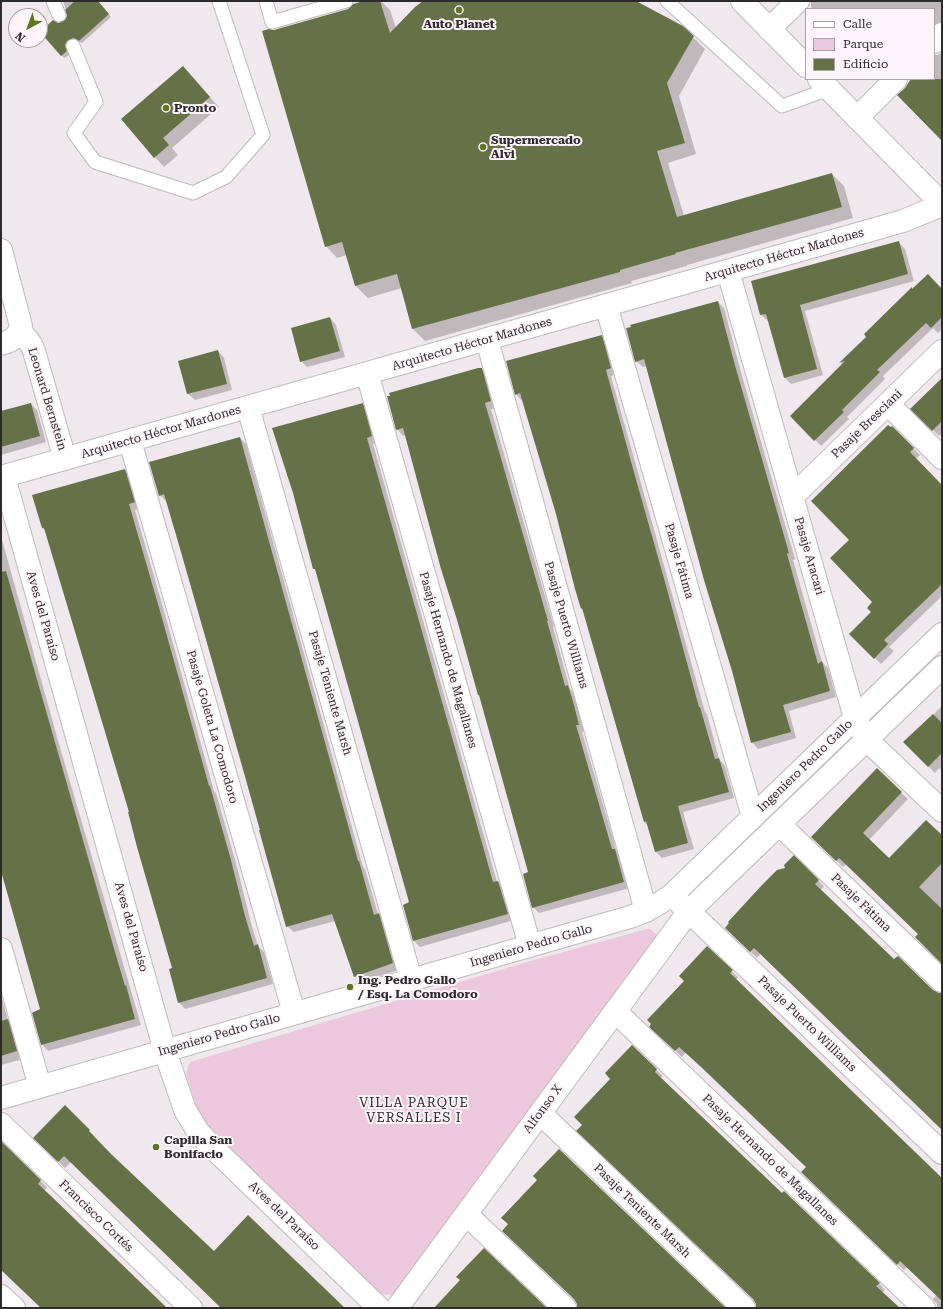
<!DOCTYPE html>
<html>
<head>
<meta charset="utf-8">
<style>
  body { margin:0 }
  #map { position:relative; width:943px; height:1309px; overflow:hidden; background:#efe8ec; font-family:"Roboto Serif",serif }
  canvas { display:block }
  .frame { position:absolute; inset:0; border:2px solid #2e2b2d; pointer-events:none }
  .legend { position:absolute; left:805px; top:8px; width:130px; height:72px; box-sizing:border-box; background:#fdf5f9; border:1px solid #aaa4a7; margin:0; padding:5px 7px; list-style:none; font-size:12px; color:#2e2b2d }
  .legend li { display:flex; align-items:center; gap:8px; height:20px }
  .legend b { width:20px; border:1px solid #aaa4a7 }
  .north { position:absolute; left:8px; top:8px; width:40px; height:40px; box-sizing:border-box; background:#fdf5f9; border:1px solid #aaa4a7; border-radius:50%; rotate:221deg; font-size:11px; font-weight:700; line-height:16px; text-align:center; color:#2e2b2d }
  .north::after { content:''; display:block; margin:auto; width:14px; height:18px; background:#627321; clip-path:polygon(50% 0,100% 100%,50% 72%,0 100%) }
</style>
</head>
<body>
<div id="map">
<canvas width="943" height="1309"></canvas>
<div class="frame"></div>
<ul class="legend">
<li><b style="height:5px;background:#fff"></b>Calle</li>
<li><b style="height:11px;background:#ecc8dc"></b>Parque</li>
<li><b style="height:11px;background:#677148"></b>Edificio</li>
</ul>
<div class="north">N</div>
</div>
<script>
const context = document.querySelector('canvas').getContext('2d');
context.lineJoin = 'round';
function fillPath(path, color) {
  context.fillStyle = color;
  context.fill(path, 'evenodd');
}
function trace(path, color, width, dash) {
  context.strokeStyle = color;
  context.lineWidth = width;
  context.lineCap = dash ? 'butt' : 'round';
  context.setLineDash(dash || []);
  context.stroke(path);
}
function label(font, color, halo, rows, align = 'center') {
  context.font = font + ' "Roboto Serif",serif';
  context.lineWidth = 4;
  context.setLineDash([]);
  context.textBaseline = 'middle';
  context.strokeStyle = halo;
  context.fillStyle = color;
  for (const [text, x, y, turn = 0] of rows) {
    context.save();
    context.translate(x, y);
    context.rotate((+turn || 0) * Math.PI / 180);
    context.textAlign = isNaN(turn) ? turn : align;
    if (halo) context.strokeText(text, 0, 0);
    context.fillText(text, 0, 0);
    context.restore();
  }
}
const green = new Path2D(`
  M647,929H650L661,938L398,1295L379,1294L202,1125L186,1073L190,1062L527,962Z`);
const shadow = new Path2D(`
  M63,1H97L111,17L82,43L77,40L70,44L68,49L69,55L64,58L41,32L57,24L63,23L68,16Z
  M368,1H381L390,10L396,28L425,1H634L693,37L705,49L679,96L696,154L668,163L684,216L832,174L844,186L853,218L687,265V266L631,281L632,283L425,341L413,329L402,288L368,298L356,286L347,255L337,258L326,246L274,31L349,10Z
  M811,1H942V30L934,37V9H813L811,7Z
  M942,52V140L906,88L910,81V79H934V55H938Z
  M183,67L219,107L172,148L178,155L164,167L155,157Z
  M898,242L905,249L914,281L805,311L823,375L791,384L785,378L769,321H768L761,315Z
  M912,289L942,290V329L938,333L933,328L883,376L885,379L847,417L849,419L821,446L792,416L843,365L841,363L868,337Z
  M718,302L724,308L742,376L795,559L793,560L822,662L828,668L836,697L789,711L796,738L758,749L752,742L733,671L647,366L643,367L636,361Z
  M330,318L336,325L345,357L307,367L301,361Z
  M601,336L608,342L617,374L611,376L705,712L707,714L719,759L725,766L734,798L683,812L694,849L662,858L656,852L649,826L644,822L583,610L582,608L557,514L522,401L516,394Z
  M218,351L224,358L232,390L195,400L188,394L179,362Z
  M481,369L488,375L497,408L491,409L554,627H553L562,660L570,689L574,693L585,731L582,732L617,852L621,856L630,888L539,913L533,907L529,873L481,697L478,695L406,435L403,436L397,429Z
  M942,378V434L939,436L912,409Z
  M31,404L37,410L46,442L1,455V412Z
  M362,404L369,410L378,443L373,444L497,882H498L505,888L514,920L420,947L414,941L404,905L411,903L317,571L314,569Z
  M892,427L920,455L916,459L942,486V596L889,647L894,651L881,664L851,634L872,612L874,602L851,540Z
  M240,438L246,444L363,867L365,869L378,914L385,920L399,970L361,982L355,976L335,921L294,932L287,926L167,501H166L160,495Z
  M125,470L131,476L140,508L135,510L166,618L214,791L216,793L237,867L251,923L258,946L264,952L273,984L185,1009L179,1002L173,969L130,813L47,532L42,528Z
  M1,536L59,744L141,1025L48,1051L42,1044L33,1012L41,1010L1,866Z
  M942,706V771L939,768L935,773L905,743Z
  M877,770L908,799L869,840L889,859L942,837V963L919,935L846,864L843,867L812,837Z
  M794,857L824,886L820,891L894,961L933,991L938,994H942V1128L761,953L757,958L726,928L786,868Z
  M707,948L738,977L736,980L942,1180V1308H937V1304L933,1299L937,1295L907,1267L904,1270L802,1172L807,1168L686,1052L682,1057L651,1027L686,981Z
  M1,995L8,1020L14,1025L23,1059L1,1065Z
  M632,1046L663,1076L660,1078L782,1194L879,1283L885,1290L882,1293L898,1308H757V1305L754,1299L583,1125Z
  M65,1107L95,1137L94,1138L214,1253L344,1308H222L71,1162L65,1168L35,1138Z
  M1,1142L47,1187L44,1191L167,1308H41L1,1268Z`);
const building = new Path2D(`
  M75,1H98L109,14L79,41L74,38L67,41L65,45L67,51L61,56L40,32L53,20L58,23L65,20L67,16L65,10Z
  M364,1H380L390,33L415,7L423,1H636L683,26L694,36L667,83L685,143L657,151L677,217L832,173L842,207L675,253L676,254L620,270V272L412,329L397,274L355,286L342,242L325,247L262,31L269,29L274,30L348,9L353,4Z
  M183,66L210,97L163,138L169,145L154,158L121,119Z
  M911,79H942V141L897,95L905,88Z
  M899,241L908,274L800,305L817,369L784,378L766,314L760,315L751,281Z
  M928,274L942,289V317L931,328L926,323L877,370L880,372L842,410L844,412L814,441L790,416L845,361L839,363L866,337L864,334L912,287V289Z
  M718,301L736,369L789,553L787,554L818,664L822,661L830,691L783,705L791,732L751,743L732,671L704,580L644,359L635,362L626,328L631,327L630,325Z
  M330,317L340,351L300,362L291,328Z
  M602,335L611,368L606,370L635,476L665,582L699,707H700L715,759L719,758L729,792L678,806L688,843L655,852L646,821L644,822L582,608L581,609L575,589L556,514L520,393L515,395L506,361Z
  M218,350L227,384L187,394L178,361Z
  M478,368H482L491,401L485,403L548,621H547L556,653L565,686L568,685L574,705L579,725H576L612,849H615L624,882L532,908L523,874L528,872L479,695H478L458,623L441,569L403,428L396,430L387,396H390L389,393Z
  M942,378V421L932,431L910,409Z
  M31,403L40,436L1,447V411Z
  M363,403L372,436L367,438L473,811L493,882L498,881L508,914L413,941L403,905L409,902L324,601L315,569H313L293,493L272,428Z
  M888,425L891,427L892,426L914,448L910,452L942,485V584L884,640L888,644L874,659L849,634L871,612L867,608L872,602L830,558L849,540L811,501Z
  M240,437L358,861H359L374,915L379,913L393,963L354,977L332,914L286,927L259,830H260L245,776L179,545L164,494L159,496L149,462Z
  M125,469L135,502L129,504L160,611L209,786H210L231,860L245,916L254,946L258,944L267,978L178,1003L169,969L172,968L137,847L128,812H129L44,528H42L32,495Z
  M6,571L115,952L125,986L126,985L135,1019L41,1045L32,1013L40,1009L1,871V572Z
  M933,714L942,723V753L928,767L903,742Z
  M877,768L902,792L863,833L889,858L926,820L942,835V863L919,887L942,909V964L915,937L918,934L863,881L839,858L836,861L811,837Z
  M794,855L819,880L815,884L894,959L898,956L933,990L939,993H942V1130L754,948L750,952L725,928L729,923L728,922L762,885L777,870L785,868L784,865Z
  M707,946L733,970L730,973L942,1178V1301L900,1261L897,1265L801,1172L806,1167L700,1066L679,1047L675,1051L649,1027L651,1024L647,1020L684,981L679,976Z
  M8,1019L17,1051L1,1056V1021Z
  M632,1045L657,1069L655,1072L782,1193L784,1191L880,1283L876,1286L900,1308H756V1304L753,1299L576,1131L582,1125L574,1117L610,1079L605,1073Z
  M65,1105L90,1130L89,1131L111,1154L214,1251L248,1215L345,1308H221L64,1156L58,1162L33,1138Z
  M1,1141L41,1180L38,1184L51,1196L167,1308H41L1,1270Z
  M559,1149L726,1308H577V1304L574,1299L502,1231L508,1224L501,1218L537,1180L533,1176Z
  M484,1248L547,1308H434L460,1280L456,1277Z`);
const service = new Path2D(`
  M53,1L59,15
  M266,1L272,22L346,1
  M667,1L782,106L829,89
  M73,46L96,102L74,133L95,162L193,193L226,177L263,135L219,1`);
const minor = new Path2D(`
  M769,29L798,1
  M934,42L942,34
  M857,118L896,79
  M1,250L21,326C18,337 12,341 1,344
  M728,271L855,718L867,740L942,811
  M606,305L753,817
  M19,332C27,337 31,342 34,351L65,459
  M487,340L646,911
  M367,373L530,946
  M888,404L942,458
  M248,407L411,980
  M130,441L294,1013
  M1,477L903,221L942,205
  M4,477L165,1051L185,1110L197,1130L211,1146L379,1308
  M792,497L942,351
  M779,824L942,981
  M678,901L942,1153
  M1,949L40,1087
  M615,1011L924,1308
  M1,1098L630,917C646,912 659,904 672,895L942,634
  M540,1113L744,1308
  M1,1124L191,1308
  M466,1214L565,1308
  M1,1296L14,1308
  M397,1308L689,911L942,667`);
const tertiary = new Path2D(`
  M742,1L806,66
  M819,79L942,204`);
const markers = [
  [459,10,4,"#627321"],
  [166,108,4,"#627321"],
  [483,147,4,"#627321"],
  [350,987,4,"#627321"],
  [156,1147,4,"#627321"]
];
const poiNames = [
  ["Auto Planet",459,24,"center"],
  ["Pronto",174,108],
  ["Supermercado",491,140],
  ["Alvi",491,154],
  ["Ing. Pedro Gallo",358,980],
  ["/ Esq. La Comodoro",358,994],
  ["Capilla San",164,1140],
  ["Bonifacio",164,1154]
];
const streetNames = [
  ["Arquitecto Héctor Mardones",784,255,-16],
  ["Arquitecto Héctor Mardones",472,344,-16],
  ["Leonard Bernstein",47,399,73],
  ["Pasaje Bresciani",867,424,-44],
  ["Arquitecto Héctor Mardones",161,432,-16],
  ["Pasaje Aracari",809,556,74],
  ["Pasaje Fátima",679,561,74],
  ["Aves del Paraíso",43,616,74],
  ["Pasaje Puerto Williams",566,625,74],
  ["Pasaje Hernando de Magallanes",448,660,74],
  ["Pasaje Teniente Marsh",330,693,74],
  ["Pasaje Goleta La Comodoro",212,727,74],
  ["Ingeniero Pedro Gallo",805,766,-44],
  ["Pasaje Fátima",861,903,44],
  ["Aves del Paraíso",131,927,74],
  ["Ingeniero Pedro Gallo",531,946,-16],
  ["Pasaje Puerto Williams",807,1024,44],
  ["Ingeniero Pedro Gallo",219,1035,-16],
  ["Alfonso X",543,1109,-54],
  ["Pasaje Hernando de Magallanes",770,1160,44],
  ["Pasaje Teniente Marsh",642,1211,44],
  ["Francisco Cortés",96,1216,44],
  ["Aves del Paraíso",284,1216,44]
];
const neighbourhoodNames = [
  ["VILLA PARQUE",414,1103],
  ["VERSALLES I",414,1118]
];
fillPath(green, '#ecc8dc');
fillPath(shadow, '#0003');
fillPath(building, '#677148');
trace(service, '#c1babd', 15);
trace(minor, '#c1babd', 24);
trace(tertiary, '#c1babd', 24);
trace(service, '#fff', 13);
trace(minor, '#fff', 22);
trace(tertiary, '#fff', 22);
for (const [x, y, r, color] of markers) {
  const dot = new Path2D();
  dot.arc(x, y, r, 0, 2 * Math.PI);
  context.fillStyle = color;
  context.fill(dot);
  trace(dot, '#fdf5f9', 1.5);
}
label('bold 12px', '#2e2b2d', '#fdf5f9', poiNames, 'left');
label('12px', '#2e2b2d', '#fdf5f9', streetNames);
context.letterSpacing = '1px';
label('13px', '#2e2b2d', '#fdf5f9', neighbourhoodNames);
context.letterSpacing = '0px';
</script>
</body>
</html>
